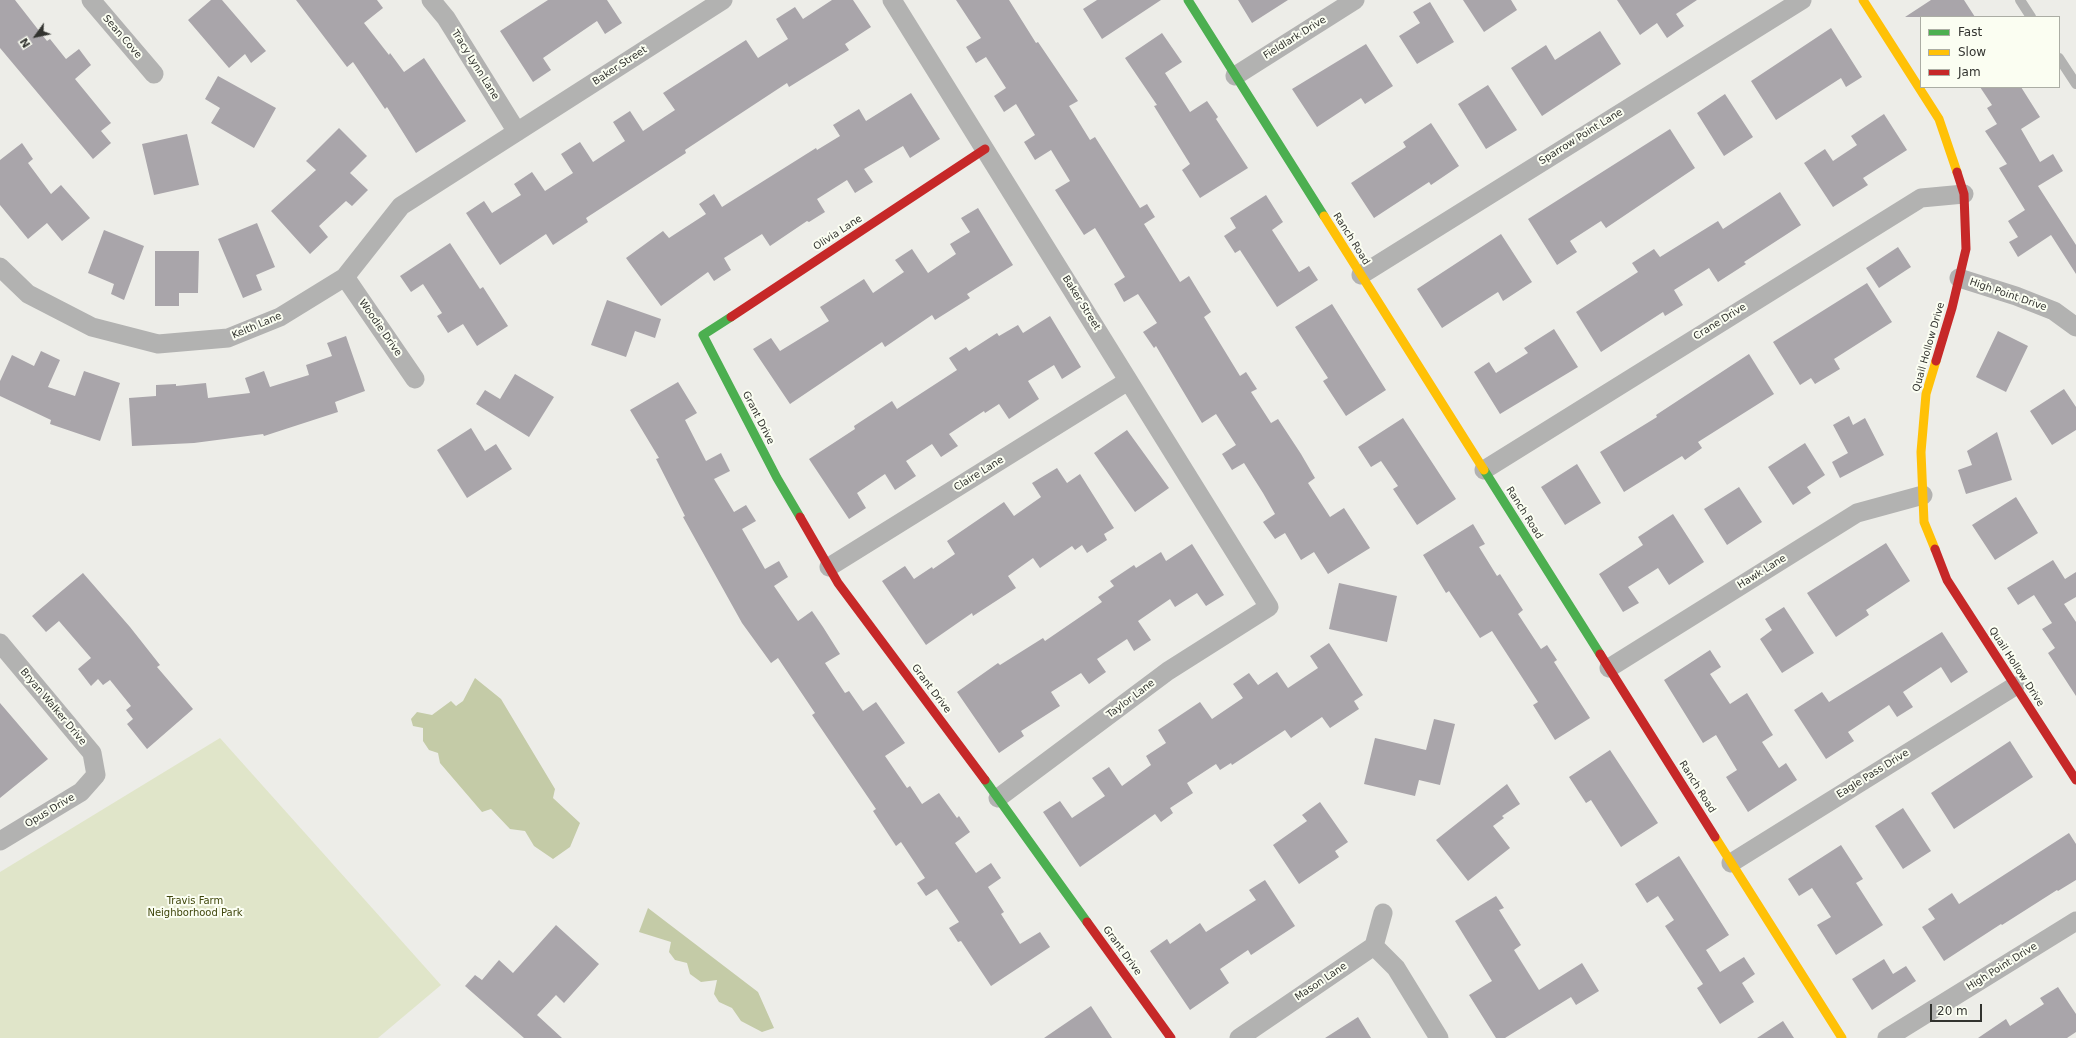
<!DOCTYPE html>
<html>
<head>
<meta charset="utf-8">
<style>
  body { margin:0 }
  #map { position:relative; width:2076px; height:1038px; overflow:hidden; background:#edede8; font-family:"DejaVu Sans",sans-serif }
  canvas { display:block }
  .legend { position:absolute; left:1920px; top:16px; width:140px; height:72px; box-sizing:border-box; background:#fbfef2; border:1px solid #abada4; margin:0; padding:5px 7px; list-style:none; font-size:12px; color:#32332f }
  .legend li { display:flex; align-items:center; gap:8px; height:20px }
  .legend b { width:20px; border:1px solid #abada4 }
  .north { position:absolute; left:16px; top:16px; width:40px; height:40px; -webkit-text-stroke:3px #fbfef2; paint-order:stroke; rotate:237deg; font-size:11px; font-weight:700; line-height:16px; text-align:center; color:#32332f }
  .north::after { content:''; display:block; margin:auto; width:14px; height:18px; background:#32332f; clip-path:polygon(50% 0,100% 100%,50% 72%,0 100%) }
  .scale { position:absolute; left:1930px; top:1004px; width:52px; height:18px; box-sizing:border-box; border:2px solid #32332f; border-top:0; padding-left:5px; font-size:12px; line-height:14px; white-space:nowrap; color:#32332f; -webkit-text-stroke:3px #fbfef2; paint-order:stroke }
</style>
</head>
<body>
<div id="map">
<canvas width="2076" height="1038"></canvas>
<ul class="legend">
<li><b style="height:5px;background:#4caf50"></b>Fast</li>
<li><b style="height:5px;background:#ffc107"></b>Slow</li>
<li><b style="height:5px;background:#c62828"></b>Jam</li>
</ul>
<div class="north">N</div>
<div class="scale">20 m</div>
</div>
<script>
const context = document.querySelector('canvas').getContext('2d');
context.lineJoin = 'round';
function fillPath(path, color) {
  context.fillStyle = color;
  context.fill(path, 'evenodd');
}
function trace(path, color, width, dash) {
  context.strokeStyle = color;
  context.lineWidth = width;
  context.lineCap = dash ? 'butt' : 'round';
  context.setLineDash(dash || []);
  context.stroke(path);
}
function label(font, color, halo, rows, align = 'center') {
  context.font = font + ' "DejaVu Sans",sans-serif';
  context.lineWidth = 4;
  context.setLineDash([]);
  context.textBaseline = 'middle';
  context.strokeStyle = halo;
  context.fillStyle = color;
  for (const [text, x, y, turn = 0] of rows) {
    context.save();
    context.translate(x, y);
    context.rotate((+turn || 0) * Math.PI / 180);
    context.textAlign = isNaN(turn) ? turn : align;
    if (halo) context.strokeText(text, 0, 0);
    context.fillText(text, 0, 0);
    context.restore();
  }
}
const green = new Path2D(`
  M220,738L441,985L378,1038H0V872Z`);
const water = new Path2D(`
  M475,678L501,699L555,789L553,798L580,823L570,847L553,859L534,846L525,831L510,829L491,809L482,812L440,763L438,753L429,750L423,741V728L413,726L411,719L417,712L432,715L451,701L456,706L463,701Z
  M648,908L758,992L774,1028L762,1032L741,1021L732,1008L719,1002L714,994L717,980L701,982L690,974L687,963L675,960L669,952L671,942L639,932Z`);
const building = new Path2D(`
  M0,0H15L47,41L50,39L66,59L79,49L91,65L75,79L111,123L101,131L111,143L93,159L0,48Z
  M211,0H222L266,51L251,63L245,54L229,68L188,20Z
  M296,0H377L383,8L364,23L389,55L390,53L404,72L424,58L466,121L416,153L387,107L385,109L353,62L347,67Z
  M548,0H607L622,23L605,34L597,21L543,58L551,70L533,82L500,31Z
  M832,0H853L871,27L845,44L849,50L789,87L787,83L685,150L686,153L586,218L588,222L553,245L546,234L500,265L466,213L484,201L492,213L521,195L514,184L532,172L545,191L573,173L561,154L580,142L593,162L625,141L613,122L630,111L643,131L675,110L663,93L746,40L758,58L788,39L776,19L795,7L803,19Z
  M956,0H1009L1036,43L1038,42L1078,101L1069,106L1090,140L1095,137L1140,208L1147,204L1155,217L1144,224L1180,282L1189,276L1211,312L1204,317L1240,376L1246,372L1257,389L1251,392L1271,423L1278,419L1301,454L1315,478L1308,483L1330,517L1344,508L1370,548L1328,574L1314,552L1301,560L1285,533L1275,539L1263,522L1275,514L1263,493L1244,463L1232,470L1222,454L1236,445L1216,414L1202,423L1156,346L1154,348L1143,332L1157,323L1138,294L1124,302L1114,284L1125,277L1095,228L1084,235L1055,190L1070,181L1051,150L1035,160L1024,142L1035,135L1016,104L1004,112L994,96L1006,88L986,57L976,63L966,47L981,38Z
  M1097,0H1161L1102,39L1083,9Z
  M1238,0H1288L1252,23Z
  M1463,0H1511L1517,10L1484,32Z
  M1617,0H1697L1676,14L1684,26L1667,38L1657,23L1640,35Z
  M1931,0H1964L1975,17H1905Z
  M1430,2L1454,42L1417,64L1399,36L1420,23L1413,12Z
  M1831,28L1862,77L1846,87L1841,78L1776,120L1751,81Z
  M1600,31L1621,64L1542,116L1511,68L1546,45L1555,60Z
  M1162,33L1182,62L1165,73L1190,112L1207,101L1218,117L1216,119L1248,168L1200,198L1182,170L1190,164L1154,106L1157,105L1125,58Z
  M1366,44L1393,86L1365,104L1361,98L1317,127L1292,89Z
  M218,76L276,108L254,148L211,123L220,108L205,99Z
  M1488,85L1517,130L1486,149L1458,104Z
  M1980,87H2021L2040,117L2021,129L2040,162L2053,154L2063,171L2038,186L2076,245V274L2051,235L2018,257L2009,242L2018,237L2008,221L2025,210L1999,168L2007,164L1985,131L1997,124L1987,108L1992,105Z
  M911,93L940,139L910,158L903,146L864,169L873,182L855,193L847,180L817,199L825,212L809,222L807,221L770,246L762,234L724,258L731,270L714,281L708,272L661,306L626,258L663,231L669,238L706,214L699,204L714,194L722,207L816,148L817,150L840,136L833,125L859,109L866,121Z
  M1725,94L1753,137L1724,156L1697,113Z
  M1884,114L1907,150L1863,178L1868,185L1833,207L1804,163L1825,149L1833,161L1857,145L1851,136Z
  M1431,123L1459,166L1431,185L1429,182L1374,218L1351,183L1406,147L1403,142Z
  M339,128L367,156L350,173L368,190L352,206L346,201L319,226L328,237L310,254L271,211L316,170L306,161Z
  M1670,129L1695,168L1606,228L1601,221L1570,241L1577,252L1557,265L1528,219Z
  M187,134L199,185L154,195L142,144Z
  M22,143L33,159L28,163L51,194L61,185L90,218L62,241L47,223L28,239L0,205V160Z
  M1780,192L1801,225L1744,262L1746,264L1718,282L1709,268L1674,290L1683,305L1665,316L1663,312L1601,352L1576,312L1638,272L1632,263L1654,249L1660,257L1718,221L1723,229Z
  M1266,195L1283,222L1272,230L1299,272L1309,266L1318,280L1277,307L1240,250L1235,253L1224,236L1236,228L1230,218Z
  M978,208L1013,265L967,294L970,298L935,320L932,315L885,347L882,342L790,404L753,349L771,338L780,351L829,321L820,307L864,279L873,293L904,272L895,260L912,249L928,273L956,254L950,244L970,232L961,218Z
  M257,223L275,267L256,275L262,290L243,298L218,239Z
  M104,230L144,246L124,300L111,294L114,284L88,273Z
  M1501,234L1532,282L1503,301L1498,292L1442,328L1417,289Z
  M450,243L480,289L483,287L508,326L477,346L463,324L448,333L437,316L442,313L423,284L411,292L400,276Z
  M1898,247L1911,267L1879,288L1866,268Z
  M155,251H199L198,293H179V306H155Z
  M1867,283L1892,322L1834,359L1840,369L1815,384L1811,378L1800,385L1773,342Z
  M607,300L661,319L655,338L635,331L626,357L591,345Z
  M1332,304L1386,390L1346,416L1323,381L1328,378L1295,327Z
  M1050,316L1081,367L1062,379L1054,365L1028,381L1039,399L1009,419L999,404L985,413L984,411L949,434L958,446L941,457L932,444L906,461L916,476L895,490L885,474L857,493L866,508L849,519L809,459L855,429L854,426L892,401L897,409L957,370L949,358L966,347L969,351L997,333L999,336L1018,325L1023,333Z
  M1554,329L1578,367L1500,414L1474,372L1489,362L1496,373L1528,353L1524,348Z
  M1998,331L2028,346L2006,392L1976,377Z
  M346,336L365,391L335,402L338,412L264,436L263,434L194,443L132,446L129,398L156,396V385L176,384V386L206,383L208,398L250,393L245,378L264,371L270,387L309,375L306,365L332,356L327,343Z
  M41,351L60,360L48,387L75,396L84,371L120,383L100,441L50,424L51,420L0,396V381L12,355L34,366Z
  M1749,354L1774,394L1698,442L1702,448L1685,460L1682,456L1624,492L1600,452L1657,417L1656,415Z
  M515,374L554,397L529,437L476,404L485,390L500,399Z
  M678,382L697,413L685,420L706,461L721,453L730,471L714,479L734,512L746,505L756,521L742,529L765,569L779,561L788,577L774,586L798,621L812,611L823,627L840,654L825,663L845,693L849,691L863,711L876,702L905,743L885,756L907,788L910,786L922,804L939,793L957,818L959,816L970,832L955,843L976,873L991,863L1001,878L988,887L1004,912L1001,914L1020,944L1040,932L1050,947L991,986L961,941L958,942L949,928L959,922L937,889L926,896L917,883L925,878L901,842L896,846L873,811L876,809L812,715L815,713L778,658L771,663L742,623L683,517L685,516L656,459L659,458L630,410Z
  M2064,389L2076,407V430L2052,445L2030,411Z
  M1849,416L1853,425L1865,418L1884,455L1840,478L1832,462L1848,453L1833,425Z
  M1403,418L1456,499L1417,525L1393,489L1398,486L1381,461L1371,467L1358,447Z
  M471,428L485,451L496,444L512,469L467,498L437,450Z
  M1127,430L1169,488L1135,512L1094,453Z
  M1997,432L2012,480L1966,494L1958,470L1972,465L1967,451Z
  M1805,443L1825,475L1807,487L1811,493L1793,505L1768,467Z
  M1577,464L1601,503L1565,525L1541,487Z
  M1057,468L1067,483L1080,474L1114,528L1104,534L1107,540L1087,553L1082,545L1075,550L1072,546L1040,568L1033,558L1008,576L1016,588L973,616L972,613L926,645L882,581L905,566L914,579L932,567L933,569L955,554L947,541L1004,502L1014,516L1041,497L1032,483Z
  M1739,487L1762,522L1727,545L1704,509Z
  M2016,497L2038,533L1995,560L1972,525Z
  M1673,514L1704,562L1669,585L1658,568L1628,587L1639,603L1623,612L1599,574L1643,545L1638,537Z
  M1473,524L1485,544L1479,547L1497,576L1500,574L1523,610L1518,614L1541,649L1547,645L1557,660L1554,662L1590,718L1555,740L1533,705L1538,702L1492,631L1480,638L1449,591L1446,593L1423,555Z
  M1886,543L1910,581L1866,610L1869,615L1836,637L1807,593Z
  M1192,544L1224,595L1206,606L1197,593L1175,607L1170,599L1138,621L1151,640L1134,651L1127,639L1097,659L1106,672L1089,684L1081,673L1051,692L1060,706L1021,731L1024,736L999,753L957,692L998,663L1000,665L1043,638L1045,641L1102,602L1098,597L1114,586L1110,581L1134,565L1136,568L1161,552L1166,561Z
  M2053,560L2065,579L2076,572V597L2064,604L2076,622V696L2048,653L2055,648L2042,629L2052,623L2034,595L2018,605L2007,588Z
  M83,573L130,627L160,665L157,667L193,709L147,749L127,724L133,719L126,710L131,706L110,680L103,685L98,679L91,686L78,669L91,658L59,621L46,632L32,616Z
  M1339,583L1397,596L1387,642L1329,629Z
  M1784,607L1814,653L1782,673L1760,639L1772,630L1765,619Z
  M1942,632L1968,672L1951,683L1941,667L1903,692L1913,707L1897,717L1889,705L1848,732L1854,741L1826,759L1794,710L1822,692L1829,702Z
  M1329,643L1363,695L1354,701L1359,709L1330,728L1322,717L1291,738L1285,730L1232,765L1231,763L1220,770L1216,764L1187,783L1193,793L1170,808L1173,813L1161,822L1155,814L1080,867L1043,812L1060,801L1072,818L1105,796L1092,778L1109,767L1122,786L1151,765L1146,756L1166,743L1158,730L1200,702L1212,719L1243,698L1233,684L1249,673L1258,685L1277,672L1288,688L1318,668L1310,656Z
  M1710,650L1721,667L1710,674L1730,704L1747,693L1773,735L1762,742L1779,768L1786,763L1797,780L1748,812L1726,777L1737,770L1716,735L1703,743L1664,680Z
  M0,703L48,759L0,798Z
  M1434,719L1455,724L1440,785L1419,780L1415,796L1364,784L1375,738L1426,750Z
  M2010,741L2033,777L1954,829L1931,793Z
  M1610,750L1658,823L1621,847L1591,800L1586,803L1569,777Z
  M1507,784L1520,804L1502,816L1504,818L1493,826L1510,848L1468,881L1436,840Z
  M1320,802L1348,842L1335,851L1339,857L1299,884L1273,845L1307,821L1302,815Z
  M1903,808L1931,851L1903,869L1875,826Z
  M2069,833L2076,844V880L2058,891L2057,890L2002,925L2001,924L1944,961L1922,927L1935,919L1928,909L1952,893L1959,904Z
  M1841,845L1863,879L1856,883L1883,925L1836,955L1817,925L1831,917L1812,888L1799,896L1788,879Z
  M1679,856L1729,935L1706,950L1720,972L1744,957L1755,974L1742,983L1754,1002L1720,1024L1697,988L1703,984L1665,926L1674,920L1658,896L1647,903L1635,884Z
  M1265,880L1295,926L1251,955L1248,950L1220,969L1229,983L1190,1010L1150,951L1167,939L1170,944L1200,923L1206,932L1256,900L1249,890Z
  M1496,896L1504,908L1499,910L1521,945L1514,950L1539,990L1582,963L1599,991L1576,1005L1571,997L1505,1038H1496L1469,995L1492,981L1455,921Z
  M556,925L599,964L564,1003L556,995L537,1015L562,1038H524L465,986L475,975L482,980L499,960L513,973Z
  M1884,959L1893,974L1906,966L1916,981L1872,1010L1852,979Z
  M2058,987L2076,1014V1032L2067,1038H1978L2006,1019L2010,1026L2044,1004L2040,998Z
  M1091,1006L1112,1038H1044Z
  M1358,1017L1371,1038H1325Z
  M1783,1021L1794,1038H1757Z`);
const lane = new Path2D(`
  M2020,0L2031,17
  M2059,58L2076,84`);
const street = new Path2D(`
  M91,0L154,74
  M431,0L446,18L517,132
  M892,0L1269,607L1168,671L998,798
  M1235,76L1355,0
  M0,267L28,294L92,327L158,344L228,338L280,317L345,277L401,206L723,0
  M1361,275L1802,0
  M345,277L415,379
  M1959,278L2016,296L2054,311L2076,327
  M1484,470L1921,198L1964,194
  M829,567L1128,381
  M0,643L92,753L96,775L81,792L0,841
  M1609,668L1857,513L1923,495
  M1731,863L2015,686
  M1374,946L1396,968L1439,1038
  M1239,1038L1374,946L1383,913
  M1887,1038L2076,921`);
const fast = new Path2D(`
  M1188,0L1324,216
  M731,317L703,335L777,478L800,517
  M1484,470L1600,654
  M985,780L1087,922`);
const slow = new Path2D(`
  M1863,0L1939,119L1957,172
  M1324,216L1484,470
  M1935,549L1924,522L1921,452L1926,394L1936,361
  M1715,837L1842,1038`);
const jam = new Path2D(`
  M731,317L985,149
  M1936,361L1952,308L1966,249L1964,194L1957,172
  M800,517L838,583L985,780
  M1935,549L1947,580L2076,780
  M1600,654L1715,837
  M1087,922L1171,1038`);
const streetNames = [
  ["Sean Cove",122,37,49],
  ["Fieldlark Drive",1295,38,-32],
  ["Tracy Lynn Lane",475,65,58],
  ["Baker Street",620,66,-33],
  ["Sparrow Point Lane",1581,137,-32],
  ["Olivia Lane",838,233,-33],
  ["Ranch Road",1351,239,58],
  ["High Point Drive",2008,295,19],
  ["Baker Street",1081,303,58],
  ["Crane Drive",1720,322,-32],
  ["Keith Lane",257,326,-23],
  ["Woodie Drive",380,328,55],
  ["Quail Hollow Drive",1929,347,-74],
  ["Grant Drive",758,418,63],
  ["Claire Lane",979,474,-32],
  ["Ranch Road",1524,513,58],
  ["Hawk Lane",1762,572,-32],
  ["Quail Hollow Drive",2016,667,57],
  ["Grant Drive",931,689,53],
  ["Taylor Lane",1131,699,-37],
  ["Bryan Walker Drive",53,707,50],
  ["Eagle Pass Drive",1873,774,-32],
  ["Ranch Road",1697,787,58],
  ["Opus Drive",50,811,-31],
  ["Grant Drive",1122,951,54],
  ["High Point Drive",2002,967,-32],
  ["Mason Lane",1321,982,-34]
];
const parkNames = [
  ["Travis Farm",195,901],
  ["Neighborhood Park",195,913]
];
fillPath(green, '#e0e5c9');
fillPath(water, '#c4cba7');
fillPath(building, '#a9a5aa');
trace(lane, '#b2b2b1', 10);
trace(street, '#b2b2b1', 19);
trace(fast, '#4caf50', 9);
trace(slow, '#ffc107', 9);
trace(jam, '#c62828', 9);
label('10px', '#32332f', '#fbfef2', streetNames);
label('10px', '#40470d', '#fbfef2', parkNames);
</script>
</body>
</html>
